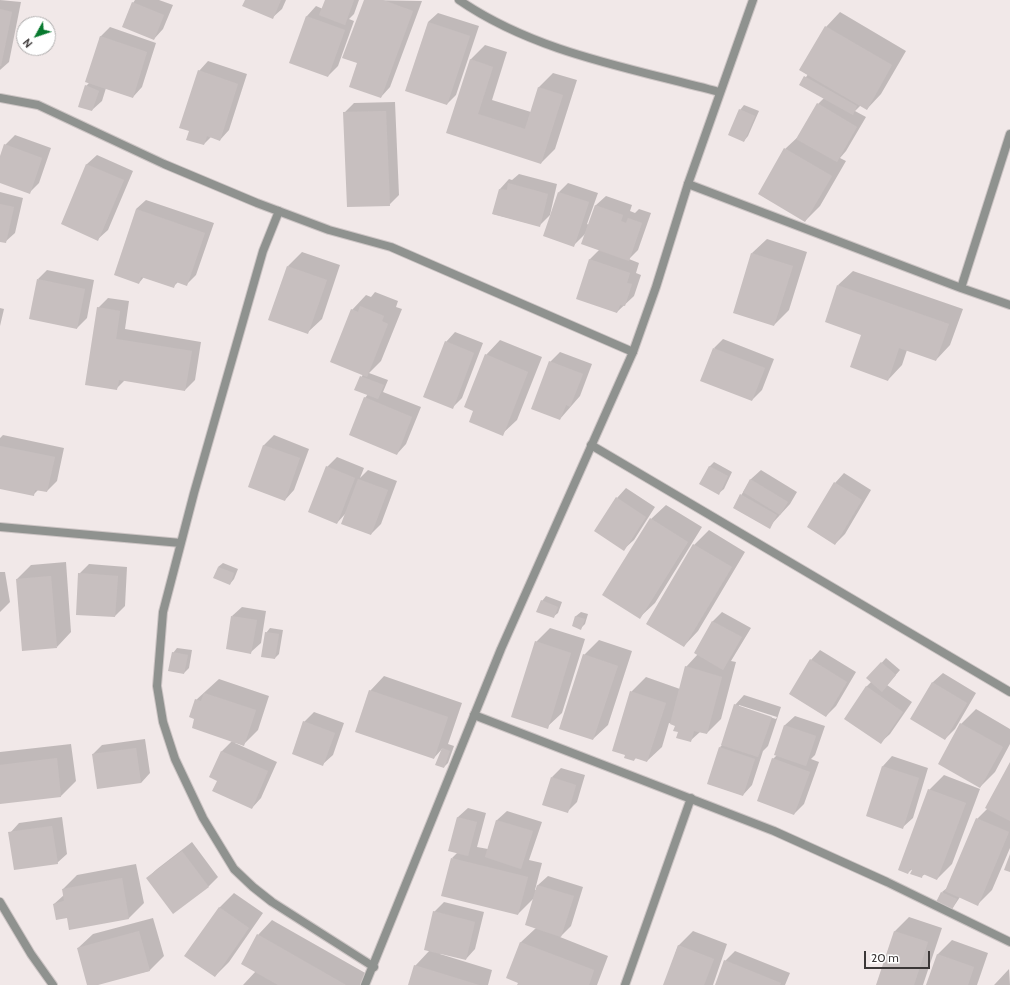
<!DOCTYPE html>
<html>
<head>
<meta charset="utf-8">
<style>
  body { margin:0 }
  #map { position:relative; width:1010px; height:985px; overflow:hidden; background:#f1e8e8; font-family:Cabin,sans-serif }
  canvas { display:block }
  .north { position:absolute; left:16px; top:16px; width:40px; height:40px; box-sizing:border-box; background:#fff; border:1px solid #b1afaf; border-radius:50%; rotate:230deg; font-size:11px; font-weight:700; line-height:16px; text-align:center; color:#3b3737 }
  .north::after { content:''; display:block; margin:auto; width:14px; height:18px; background:#07792e; clip-path:polygon(50% 0,100% 100%,50% 72%,0 100%) }
  .scale { position:absolute; left:864px; top:951px; width:66px; height:18px; box-sizing:border-box; border:2px solid #3b3737; border-top:0; padding-left:5px; font-size:12px; line-height:14px; white-space:nowrap; color:#3b3737; -webkit-text-stroke:3px #fff; paint-order:stroke }
</style>
</head>
<body>
<div id="map">
<canvas width="1010" height="985"></canvas>
<div class="north">N</div>
<div class="scale">20 m</div>
</div>
<script>
const context = document.querySelector('canvas').getContext('2d');
context.lineJoin = 'round';
function fillPath(path, color) {
  context.fillStyle = color;
  context.fill(path, 'evenodd');
}
function trace(path, color, width, dash) {
  context.strokeStyle = color;
  context.lineWidth = width;
  context.lineCap = dash ? 'butt' : 'round';
  context.setLineDash(dash || []);
  context.stroke(path);
}
const shadow = new Path2D(`
  M0,0L21,2L9,62L0,70Z
  M135,0H159L173,5L163,29L154,39L133,3Z
  M246,0H286L282,9L272,18Z
  M326,0H359L354,14L349,19L354,21L338,66L328,76L290,62L307,16L316,6L323,9Z
  M365,0L422,1L390,87L381,97L359,63Z
  M840,12L906,51L881,94L867,109L861,105L855,111L866,117L846,151L840,158L846,161L820,206L805,221L785,149L800,135L818,104L824,98L801,85L808,74L826,27Z
  M438,13L479,26L456,95L447,104L428,22Z
  M110,27L156,43L142,87L133,97L106,88L102,101L92,110L86,86L89,83L100,37Z
  M485,45L507,52L492,100L531,112L539,87L553,73L577,80L555,149L541,163L447,132L471,59Z
  M208,61L247,74L229,130L220,140L211,137L204,144L190,130L199,71Z
  M395,102L399,195L389,205L344,113L354,103Z
  M744,105L759,111L748,136L744,141L740,110Z
  M15,135L51,148L39,183L29,193L0,182V159L5,145Z
  M97,155L133,171L108,230L98,239L62,223L87,164Z
  M519,174L557,184L550,215L539,226L493,214L500,189L509,179L512,180Z
  M568,183L598,193L587,224L589,225L596,205L606,196L632,205L630,211L635,213L639,209L651,213L638,250L629,259L639,263L636,273L641,275L634,296L617,312L577,298L590,259L600,249L586,233L574,245L559,192Z
  M0,192L23,198L15,233L5,242L0,241Z
  M146,200L214,223L196,275L186,285L178,282L173,287L144,277L139,283L136,209Z
  M767,239L807,252L789,310L774,325L752,253Z
  M302,252L340,265L322,319L307,333L288,266Z
  M47,270L94,280L87,318L77,328L38,279Z
  M853,271L963,309L950,345L936,360L907,350L902,365L888,380L838,285Z
  M375,292L398,301L396,307L402,309L381,361L369,373L388,380L383,392L421,407L406,444L397,454L365,398L368,394L356,389L363,374L352,310L366,295L371,297Z
  M108,298L129,301L125,329L201,342L195,380L185,390L125,380L117,388L98,308Z
  M0,308L4,309L0,326Z
  M455,332L483,343L462,398L452,408L446,342Z
  M723,339L774,359L762,390L752,400L714,348Z
  M500,340L542,357L517,420L502,434L475,411L486,355Z
  M560,352L592,364L580,396L560,419L550,362Z
  M3,435L64,448L57,481L47,491L39,489L33,495L0,488V438Z
  M274,435L309,449L294,490L285,500L249,486L264,445Z
  M337,457L364,468L360,478L368,470L397,481L381,524L371,534L346,513L337,523L327,467Z
  M714,462L732,472L724,489L719,493L709,467Z
  M761,470L797,492L790,504L769,527L734,507L751,479Z
  M844,473L871,490L845,534L835,544V483Z
  M626,488L655,507L634,540L624,549L617,498Z
  M666,505L702,527L655,603L640,617L651,519Z
  M709,530L745,552L698,631L684,646L647,624L694,545Z
  M66,562L71,632L57,647L17,579L31,565Z
  M223,563L238,569L234,579L230,584L218,567Z
  M89,564L127,567L125,606L115,616L77,614L79,574Z
  M0,572H5L10,602L0,612Z
  M546,596L562,602L558,613L553,617L542,601Z
  M242,607L266,611L261,643L251,652L232,616Z
  M581,612L588,614L585,624L581,628L573,626L576,616Z
  M722,612L751,628L731,661L736,662L721,719L707,733L700,732L690,741L679,732L676,725L669,723L662,747L647,761L636,758L634,760L631,692L646,677L680,689L686,667L698,654L695,652L713,621Z
  M270,628L283,630L279,654L275,658L266,633Z
  M550,628L585,639L562,713L547,727L536,642Z
  M599,640L632,651L608,725L593,739L584,655Z
  M177,648L192,650L189,668L184,673L173,653Z
  M820,650L856,672L836,706L826,716L811,660Z
  M886,658L900,670L887,685L912,702L890,734L880,743L866,687L872,681L868,678Z
  M943,673L976,693L955,729L945,739L912,719L933,682Z
  M384,676L462,703L448,744L454,746L448,763L444,767L442,749L434,758L370,691Z
  M219,679L269,696L258,730L244,744L236,742L235,743L277,762L261,798L252,808L218,780L210,777L222,751L232,741L196,719V700Z
  M744,695L781,707L768,746L763,751L752,785L743,795L720,747L723,744L735,705ZM739,705L777,717L776,719L739,707Z
  M976,709L1010,729V744L995,772L980,787L961,724Z
  M314,712L344,723L333,755L323,764L304,722Z
  M795,716L825,726L815,755L811,759L819,762L804,804L794,814L773,759L777,755L785,725Z
  M145,739L150,773L141,783L93,754L102,745Z
  M71,744L76,781L61,796L0,803V752Z
  M892,756L928,768L913,818L903,827L867,816L883,766Z
  M1010,764V848L992,890L978,904L960,897L952,909L942,892L947,888L977,819L988,808Z
  M561,768L585,775L577,802L567,812L552,777Z
  M944,775L980,789L952,864L937,879L925,874L921,877L912,869L908,873L929,790Z
  M468,808L486,813L477,847L488,849L497,820L507,811L542,822L529,860L542,863L535,890H537L538,885L548,876L583,887L571,926L560,937L608,956L597,985H518L519,982L508,978L521,942L536,928L534,898L518,914L452,858L458,852V817Z
  M62,817L67,854L57,863L10,833L19,823Z
  M192,842L218,877L209,886L173,913L147,878L157,869Z
  M136,864L144,903L129,918L70,929L68,916L54,904L64,895L63,889L77,875Z
  M234,893L263,913L229,962L215,976L219,908Z
  M444,902L484,912L475,949L466,959L441,953L440,954L492,970L488,985H409L415,966L430,950L434,912Z
  M909,917L942,928L923,985H877L895,931Z
  M153,918L164,956L149,971L88,985L78,948L93,934Z
  M272,920L367,974L360,985H243L256,971L258,935Z
  M693,931L727,944L713,985H664L678,946Z
  M952,940L988,953L977,985H927L938,954Z
  M735,951L790,973L785,985H716L725,961Z
  M1009,969L1010,985H994L995,984Z`);
const building = new Path2D(`
  M245,0H281L273,19L242,6Z
  M325,0H354L345,25L319,15Z
  M364,0H383L413,11L381,98L349,87L357,63L342,58Z
  M132,2L164,15L154,40L122,27Z
  M0,9L12,12L1,66H0Z
  M306,16L345,30L328,77L289,63Z
  M428,22L470,36L447,105L405,91Z
  M825,26L892,65L867,110L799,70Z
  M100,36L147,52L133,98L85,82Z
  M470,59L493,67L478,114L525,129L538,87L563,95L541,164L446,133Z
  M198,70L238,84L220,141L207,136L204,145L186,140L189,131L179,128Z
  M804,76L857,106L853,115L799,85Z
  M85,85L99,91L92,111L78,107Z
  M817,103L857,127L837,162L796,139Z
  M739,109L755,116L744,142L728,135Z
  M386,111L390,206L347,207L343,112Z
  M4,144L42,158L30,194L0,183V156Z
  M784,148L832,176L805,222L758,194Z
  M86,164L124,180L98,241L61,224Z
  M508,183L548,194L540,227L492,214L499,189L507,190Z
  M558,192L589,202L574,247L543,236Z
  M0,204L14,207L6,243L0,242Z
  M595,205L623,215L621,221L626,223L628,218L642,223L629,261L581,244Z
  M136,209L205,233L187,286L176,282L174,288L141,277L139,284L114,275Z
  M751,253L793,266L774,326L733,313Z
  M589,259L630,273L627,283L632,284L625,306L620,305L617,313L576,299Z
  M287,266L327,280L308,334L268,320Z
  M37,279L85,289L77,329L29,319Z
  M837,285L949,324L936,361L899,348L888,381L850,367L861,335L825,322Z
  M360,306L384,316L382,321L388,324L367,377L330,362L351,309L358,312Z
  M97,307L120,311L116,339L192,351L185,391L119,380L117,390L85,385Z
  M445,341L474,353L453,409L423,397Z
  M713,348L765,368L752,401L700,381Z
  M485,354L528,372L503,436L469,422L473,411L464,407Z
  M549,361L583,374L570,407L566,405L560,420L531,409Z
  M360,376L384,385L378,399L354,390Z
  M364,397L412,417L397,455L349,435Z
  M263,445L300,458L285,501L248,487Z
  M0,446L55,457L47,492L35,490L34,496L0,489Z
  M326,466L355,478L337,524L308,512Z
  M709,466L728,476L719,495L699,484Z
  M358,479L388,490L371,535L341,524Z
  M750,479L788,502L780,515L743,492Z
  M834,482L862,500L835,545L807,527Z
  M740,494L777,515L770,529L733,508Z
  M616,497L646,517L624,551L594,531Z
  M650,518L688,542L640,619L602,595Z
  M693,544L732,567L684,647L646,624Z
  M218,567L234,573L230,585L213,578Z
  M78,573L118,576L115,617L76,615Z
  M51,576L57,648L22,651L16,579Z
  M541,600L558,607L554,618L536,612Z
  M231,616L257,620L251,654L226,649Z
  M575,616L585,619L581,630L572,626Z
  M712,621L742,637L723,670L694,653Z
  M265,632L279,634L275,659L261,657Z
  M535,641L571,653L548,729L511,717Z
  M172,652L188,655L184,674L168,671Z
  M583,654L618,666L593,740L559,729Z
  M810,659L847,682L826,717L789,694Z
  M881,662L896,675L882,692L866,678Z
  M685,666L722,677L707,734L694,731L691,742L676,738L678,732L673,731L675,726L670,724Z
  M932,682L967,703L945,740L910,719Z
  M866,686L903,712L881,744L844,719Z
  M369,690L448,717L434,759L355,732Z
  M630,691L666,703L647,762L635,758L634,761L624,758L625,755L612,751Z
  M204,693L256,710L244,746L192,728L194,719L189,717L195,699L201,701Z
  M734,704L772,717L758,757L721,745Z
  M303,721L335,733L323,766L292,754Z
  M960,723L1003,747L980,788L938,764Z
  M784,725L816,736L806,766L774,755Z
  M719,747L755,759L743,796L707,784Z
  M136,748L141,783L97,789L92,754Z
  M442,748L450,751L444,768L435,765Z
  M221,751L268,771L252,809L212,791L217,781L209,777Z
  M57,758L61,797L0,804V765Z
  M772,758L810,772L794,815L757,801Z
  M1010,762V821L985,808Z
  M882,766L919,778L903,829L866,816Z
  M551,777L576,785L568,813L542,805Z
  M928,789L966,803L937,880L923,874L922,878L910,874L912,870L910,869L908,874L898,870Z
  M457,817L477,822L468,856L448,851Z
  M976,818L1009,832L978,906L945,891Z
  M496,820L533,831L521,869L485,857Z
  M52,826L58,864L14,870L8,832Z
  M182,851L209,887L173,914L146,878Z
  M1010,854V872L1004,870Z
  M451,858L528,877L518,915L441,896Z
  M122,878L129,919L69,930L67,918L56,920L53,904L64,901L62,889Z
  M537,885L574,896L561,937L525,925Z
  M941,892L957,899L952,910L936,902Z
  M219,907L249,928L215,977L184,956Z
  M433,911L475,922L466,960L424,950Z
  M139,931L150,971L98,985H87L77,948Z
  M894,931L928,942L914,985H876Z
  M257,934L346,985H278L241,964Z
  M520,942L594,970L589,985H517L518,983L506,978Z
  M678,945L714,959L704,985H663Z
  M937,954L974,967L968,985H926Z
  M724,960L781,983L780,985H715Z
  M414,965L479,985H408Z`);
const service = new Path2D(`
  M688,184L961,288L1010,305
  M961,288L1010,134`);
const minor = new Path2D(`
  M459,0C536,53 631,68 719,92
  M0,98L38,105L164,164L257,203L329,230L391,247L633,352
  M279,211L263,251L194,493L163,612L157,686L163,722L175,759L203,818L234,869L253,887L272,902L374,967
  M591,445L1010,692
  M0,527L181,543
  M474,715L774,831L887,882L1010,942
  M0,902L31,954L53,985
  M625,985L691,798`);
const tertiary = new Path2D(`
  M365,985L501,649L633,352L656,287L688,184L753,0`);
fillPath(shadow, '#0003');
fillPath(building, '#c7bfbf');
trace(service, '#cdc5c5', 10);
trace(minor, '#cdc5c5', 10);
trace(tertiary, '#cdc5c5', 10);
trace(service, '#8f928f', 8);
trace(minor, '#8f928f', 8);
trace(tertiary, '#8f928f', 8);
</script>
</body>
</html>
